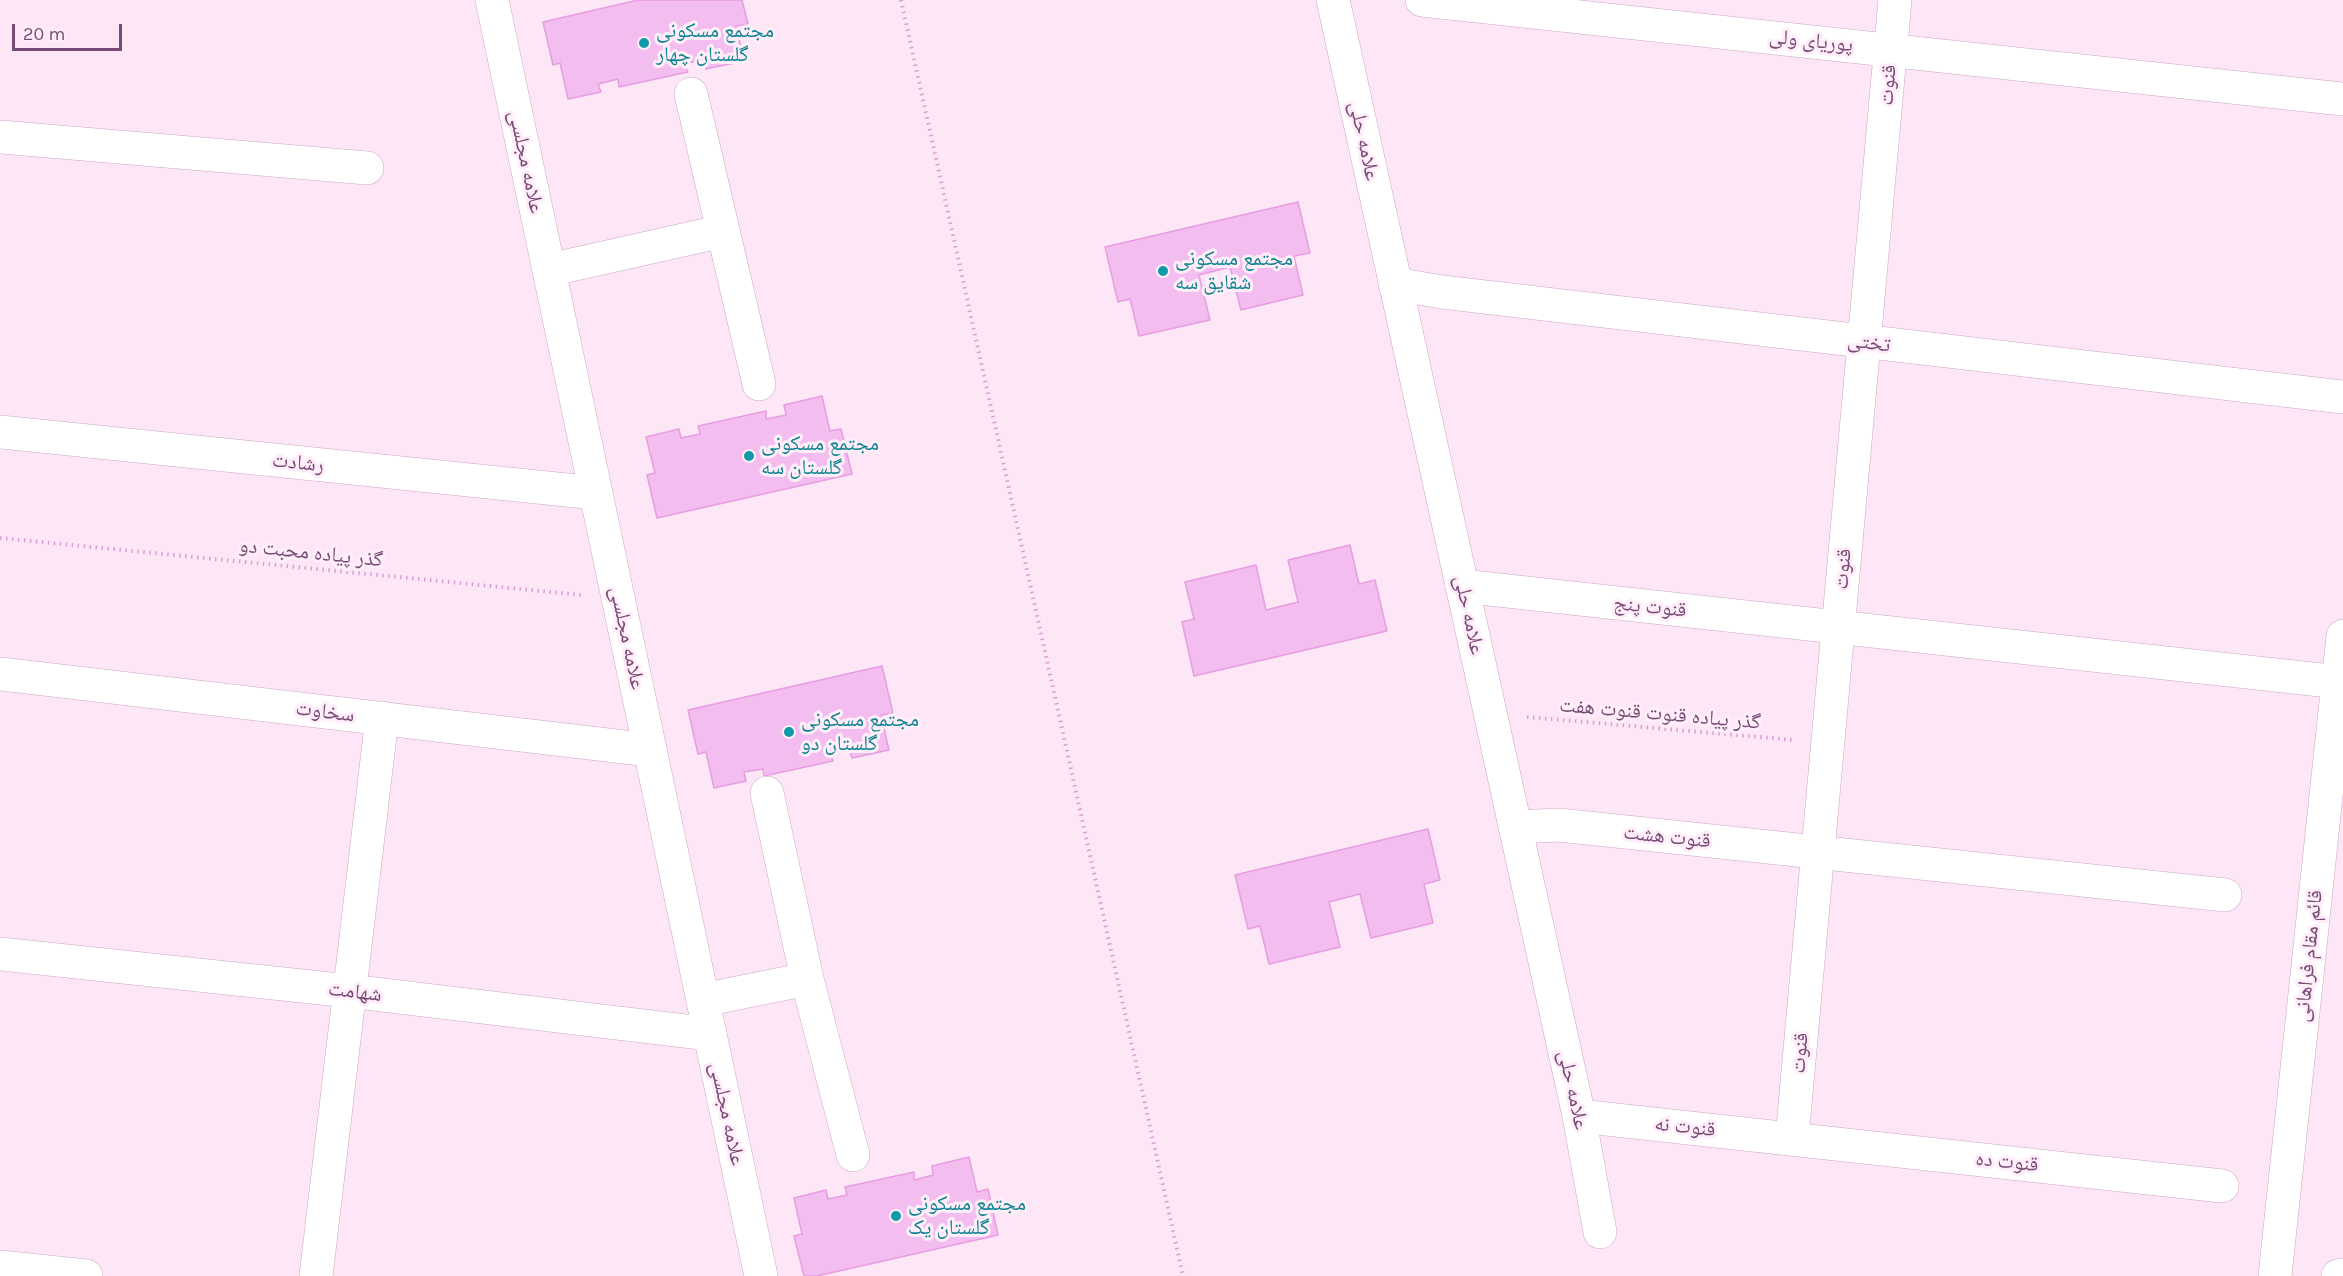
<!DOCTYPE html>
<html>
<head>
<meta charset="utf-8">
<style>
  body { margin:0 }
  #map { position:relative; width:2343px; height:1276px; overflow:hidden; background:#fde7f6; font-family:Karla,sans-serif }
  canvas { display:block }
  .scale { position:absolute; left:12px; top:24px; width:110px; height:27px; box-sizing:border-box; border:3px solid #784a76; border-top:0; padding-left:8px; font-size:18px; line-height:21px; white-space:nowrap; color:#784a76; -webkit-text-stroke:4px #ffeefa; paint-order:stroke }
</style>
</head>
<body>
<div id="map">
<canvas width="2343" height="1276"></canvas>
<div class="scale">20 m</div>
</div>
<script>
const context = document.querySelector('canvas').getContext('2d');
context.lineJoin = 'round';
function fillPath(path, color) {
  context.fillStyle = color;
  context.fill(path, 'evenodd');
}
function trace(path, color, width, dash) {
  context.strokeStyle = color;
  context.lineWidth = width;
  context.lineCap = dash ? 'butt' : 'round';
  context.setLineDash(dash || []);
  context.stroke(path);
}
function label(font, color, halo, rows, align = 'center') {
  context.font = font + ' Karla,"Noto Naskh Arabic",sans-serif';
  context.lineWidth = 6;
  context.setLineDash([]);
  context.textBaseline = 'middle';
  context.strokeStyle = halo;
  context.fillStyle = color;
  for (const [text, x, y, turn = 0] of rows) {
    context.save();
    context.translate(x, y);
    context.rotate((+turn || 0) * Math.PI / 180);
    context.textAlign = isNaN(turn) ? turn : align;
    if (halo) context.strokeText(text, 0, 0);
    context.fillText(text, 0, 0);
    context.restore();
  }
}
const building = new Path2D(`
  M638,0H742L748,24L736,26L744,61L706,69L704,59L684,64L688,72L619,87L618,79L598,84L601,92L568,99L560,63L553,65L543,22Z
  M1298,202L1310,253L1294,256L1303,295L1241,310L1230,267L1199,275L1210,320L1139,336L1130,299L1118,302L1105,247Z
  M822,396L830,431L841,429L852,474L657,518L647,475L655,473L646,437L679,429L681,438L700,434L698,426L766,411V419L786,415L784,405Z
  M1350,545L1359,584L1375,580L1387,631L1194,676L1182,622L1194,619L1185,582L1256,565L1266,610L1298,602L1288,560Z
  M882,666L893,713L881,715L889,750L852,758L849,749L830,753L833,761L764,776L763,769L744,772L746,781L714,788L706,752L698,754L688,710Z
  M1428,829L1440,880L1424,884L1433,923L1371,938L1360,894L1329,902L1340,947L1269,964L1260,926L1248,929L1235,875Z
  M969,1157L977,1192L988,1189L998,1235L817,1276H804L794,1236L802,1234L794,1198L826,1190L828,1199L847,1195L845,1187L914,1172V1180L933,1175L932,1166Z`);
const path = new Path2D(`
  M901,0L1183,1276
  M0,538L582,595
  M1527,717L1794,740`);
const minor = new Path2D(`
  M1422,0L2343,99
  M691,94L759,384
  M0,137L367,168
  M549,270L723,231
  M1395,284L1442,292L2343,397
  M0,432L596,493
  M1462,586L2339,682
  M0,674L650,750
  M767,793L807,979L853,1155
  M1515,827L1559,825L2225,895
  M0,954L349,991L710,1034
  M703,1000L807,979
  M1579,1116L2222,1186
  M1792,1138L1895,0
  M0,1267L86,1276
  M316,1276L382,718`);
const tertiary = new Path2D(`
  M492,0L761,1276
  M1333,0L1579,1116L1600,1232
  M2275,1276L2343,636
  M2338,1276L2343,1275`);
const markers = [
  [644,43,6,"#0f9aa8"],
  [1163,271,6,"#0f9aa8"],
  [749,456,6,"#0f9aa8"],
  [789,732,6,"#0f9aa8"],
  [896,1216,6,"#0f9aa8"]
];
const cultureNames = [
  ["مجتمع مسکونی",656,31],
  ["گلستان چهار",656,55],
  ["مجتمع مسکونی",1175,259],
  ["شقایق سه",1175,283],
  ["مجتمع مسکونی",761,444],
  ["گلستان سه",761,468],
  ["مجتمع مسکونی",801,720],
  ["گلستان دو",801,744],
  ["مجتمع مسکونی",908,1204],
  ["گلستان یک",908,1228]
];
const streetNames = [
  ["پوریای ولی",1811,41,6],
  ["قنوت",1888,85,-85],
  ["علامه حلی",1364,141,78],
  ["علامه مجلسی",526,162,78],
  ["تختی",1869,343,7],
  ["رشادت",298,463,6],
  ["گذر پیاده محبت دو",311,553,6],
  ["قنوت",1843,569,-85],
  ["قنوت پنج",1650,607,6],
  ["علامه حلی",1469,615,78],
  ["علامه مجلسی",627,638,78],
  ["سخاوت",325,712,7],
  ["گذر پیاده قنوت قنوت هفت",1660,714,5],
  ["قنوت هشت",1667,837,6],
  ["قائم مقام فراهانی",2309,956,-84],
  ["شهامت",355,992,7],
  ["قنوت",1800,1053,-85],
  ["علامه حلی",1573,1090,78],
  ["علامه مجلسی",727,1114,78],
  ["قنوت نه",1685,1127,6],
  ["قنوت ده",2007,1162,6]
];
fillPath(building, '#f4bdef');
trace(building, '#e79de1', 1.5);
trace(minor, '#cba6c6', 34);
trace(tertiary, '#cba6c6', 34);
trace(path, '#d9a0d4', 4, [1.5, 4.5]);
trace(minor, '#fff', 33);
trace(tertiary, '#fff', 33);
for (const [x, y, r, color] of markers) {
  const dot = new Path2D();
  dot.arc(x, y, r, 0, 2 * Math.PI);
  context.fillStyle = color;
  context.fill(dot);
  trace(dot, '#ffeefa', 2);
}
label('21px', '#0d838f', '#ffeefa', cultureNames, 'left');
label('21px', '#784a76', '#ffeefa', streetNames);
</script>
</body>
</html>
